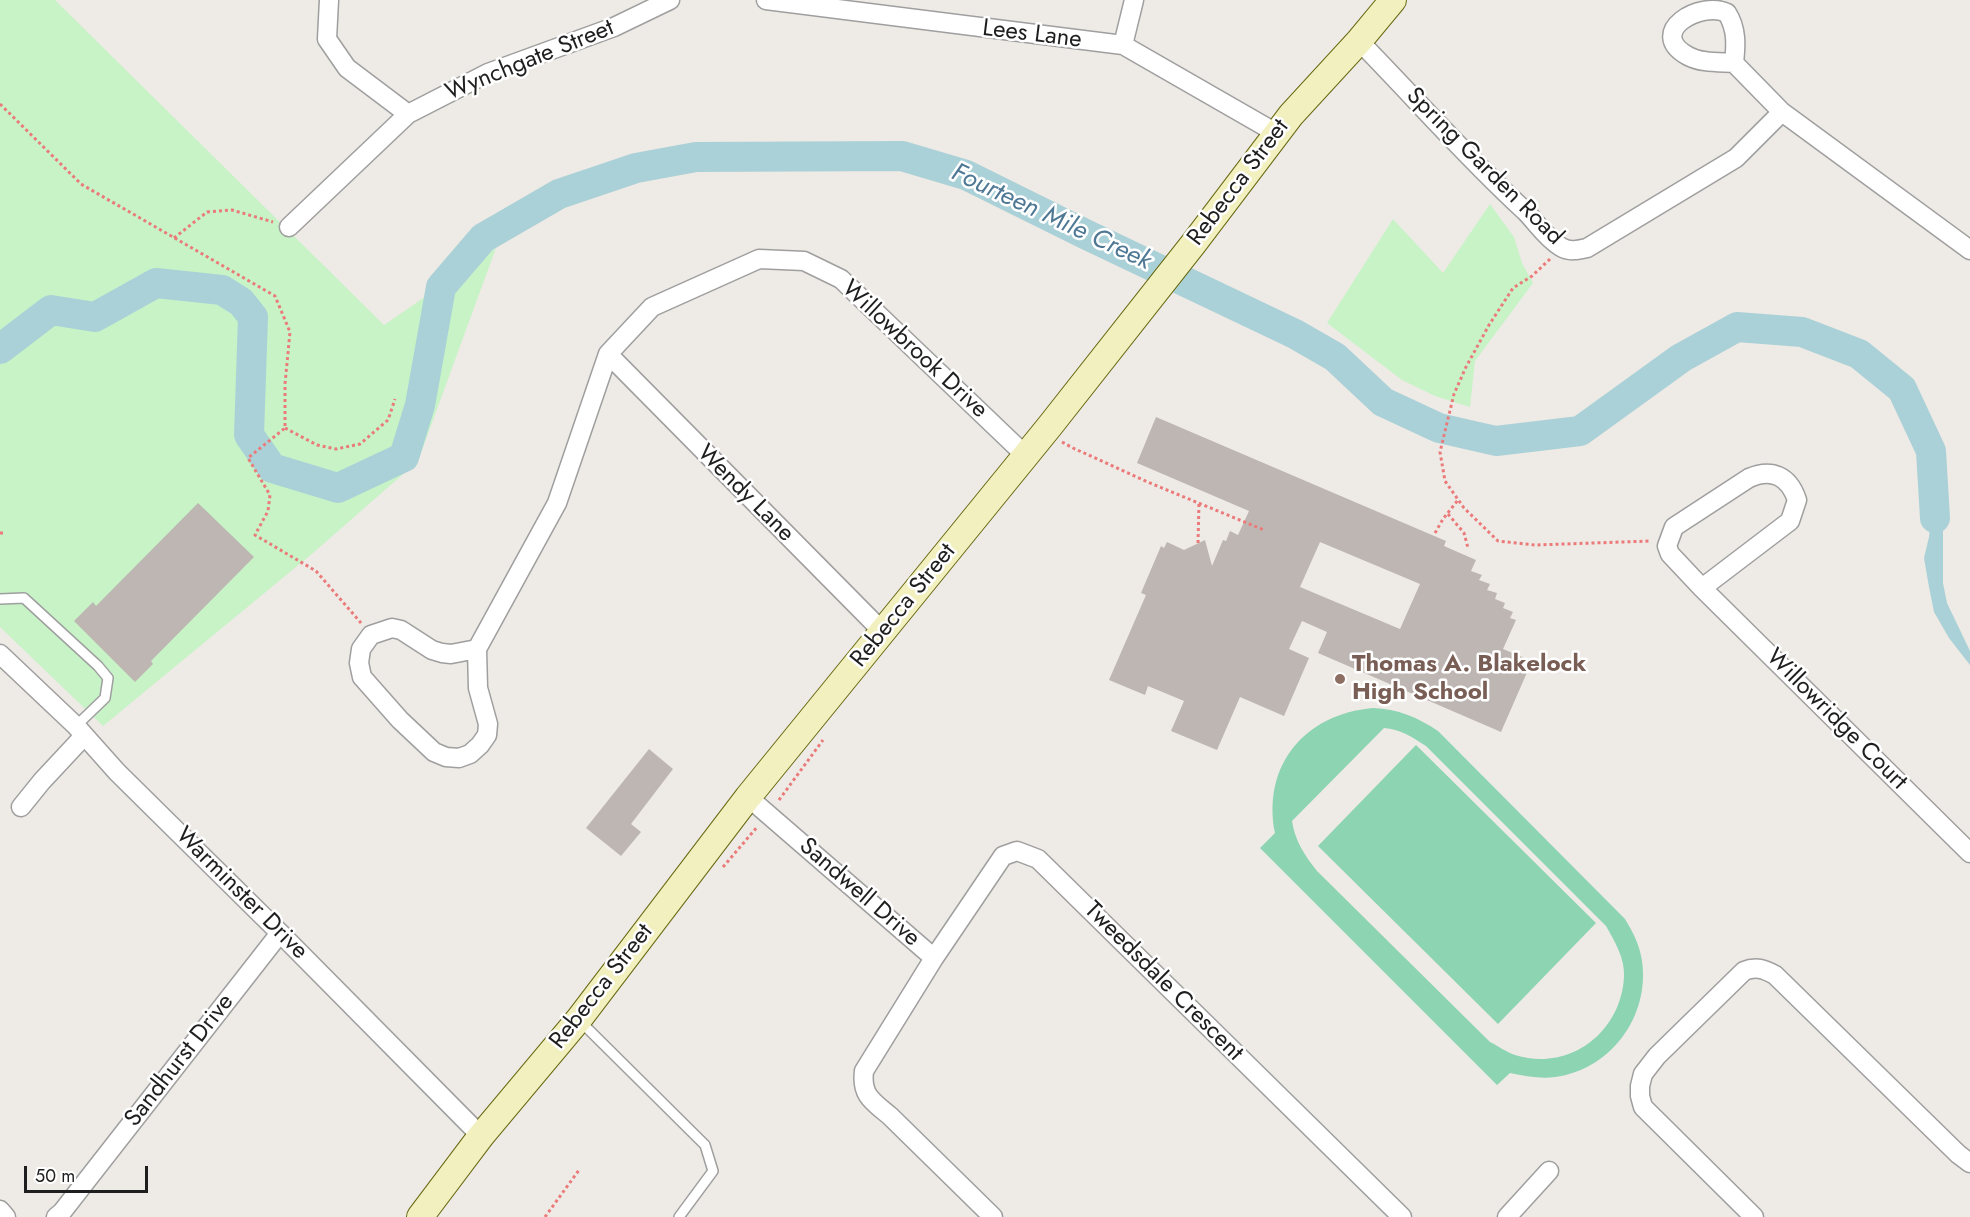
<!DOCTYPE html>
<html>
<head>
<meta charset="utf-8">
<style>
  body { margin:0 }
  #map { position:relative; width:1970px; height:1217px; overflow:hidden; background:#eeeae5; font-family:Jost,sans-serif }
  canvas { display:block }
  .scale { position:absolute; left:24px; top:1166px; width:124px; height:27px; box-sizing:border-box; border:3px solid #1e1e1e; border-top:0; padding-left:8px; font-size:18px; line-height:21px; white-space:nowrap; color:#1e1e1e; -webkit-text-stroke:4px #fff; paint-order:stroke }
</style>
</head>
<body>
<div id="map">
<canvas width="1970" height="1217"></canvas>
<div class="scale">50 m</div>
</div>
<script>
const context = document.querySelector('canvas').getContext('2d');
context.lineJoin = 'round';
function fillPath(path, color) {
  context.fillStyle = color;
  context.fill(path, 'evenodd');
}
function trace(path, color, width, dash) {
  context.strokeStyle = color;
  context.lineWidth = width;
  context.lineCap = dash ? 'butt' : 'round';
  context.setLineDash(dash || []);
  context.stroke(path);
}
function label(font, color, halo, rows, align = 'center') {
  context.font = font + ' Jost,sans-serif';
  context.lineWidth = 5;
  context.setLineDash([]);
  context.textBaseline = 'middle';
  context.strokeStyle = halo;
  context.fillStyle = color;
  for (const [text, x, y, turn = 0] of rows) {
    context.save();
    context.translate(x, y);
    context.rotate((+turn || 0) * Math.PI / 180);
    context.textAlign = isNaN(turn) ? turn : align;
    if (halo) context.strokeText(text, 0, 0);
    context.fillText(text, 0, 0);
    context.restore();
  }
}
const park = new Path2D(`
  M0,0H55L384,325L496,248L418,461L313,553L103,726L0,627Z
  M1490,204L1514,237L1522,263L1533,283L1475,361L1470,407L1435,396L1402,380L1327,323L1393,219L1443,273Z`);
const pitch = new Path2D(`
  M1373,708C1398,709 1417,717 1438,731L1625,919C1633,932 1640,946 1642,961C1650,1017 1610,1070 1555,1077C1540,1079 1525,1076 1510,1073L1497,1085L1260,848L1275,833C1262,765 1305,714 1373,708ZM1384,728C1400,729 1412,737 1426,746L1606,926C1615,942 1625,958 1624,977C1621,1033 1569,1072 1515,1055C1506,1052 1498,1046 1490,1042L1317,871C1305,856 1295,841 1292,821Z
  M1416,745L1596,923L1498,1024L1318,846Z`);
const water = new Path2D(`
  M1943,476V583L1947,603L1970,651V665L1949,638L1934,612L1929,587L1924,558L1929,537L1933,497L1929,480Z`);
const river = new Path2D(`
  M0,349L51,310L95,317L156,283L222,290L241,302L253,317L249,435L272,468L338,488L404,457L420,405L441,287L483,238L559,194L636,168L696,157L902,156L966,175L1085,234L1295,334L1335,357L1383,402L1439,428L1496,441L1580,431L1681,358L1737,327L1802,332L1859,354L1902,389L1931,451L1935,518`);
const building = new Path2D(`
  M1156,417L1446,541L1444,546L1476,560L1471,571L1482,575L1479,580L1490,584L1487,590L1497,593L1495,599L1505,603L1503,608L1513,612L1510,618L1516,620L1503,649L1532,661L1501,732L1318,653L1327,632L1302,621L1289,649L1309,658L1284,716L1240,697L1217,750L1171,731L1184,701L1148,686L1145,695L1109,680L1146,595L1141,593L1161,546L1164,548L1167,542L1184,550L1205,540L1212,566L1223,540L1226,541L1230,531L1238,535L1249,511L1137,463ZM1320,542L1420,584L1400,629L1300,587Z
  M198,503L254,557L151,661L153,664L135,682L74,621L93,602L96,606Z
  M649,749L673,769L631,824L641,832L621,856L586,828Z`);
const path = new Path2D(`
  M0,104L81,184L275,296L290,332L285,384V428L248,458L270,495L268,511L255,535L316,571L361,623
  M174,238L207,212L232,210L273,222
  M1550,259L1532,276L1513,288L1489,325L1466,367L1454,394L1440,452L1445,481L1464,508L1498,541L1535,545L1651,541
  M285,428L317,445L336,449L360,444L388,420L395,399
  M1062,442L1073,448L1150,483L1264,530
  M1448,514L1464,533L1468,548
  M0,533H3
  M1435,533L1443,519L1458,500
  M1198,543L1199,503
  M779,800L823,740
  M723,867L758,826
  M545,1217L579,1170`);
const lane = new Path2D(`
  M0,599L24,598L98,666L108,678L105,698L76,726
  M580,1021L705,1145L713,1171L679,1217`);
const street = new Path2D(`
  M329,0L327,39L347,68L408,114
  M766,0L1123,45L1278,134
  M1359,41C1415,98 1467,158 1525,211C1537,223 1546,238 1561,247C1569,252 1578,250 1587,248L1736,158L1782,112
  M1123,45L1134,0
  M1734,63C1736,45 1737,29 1727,13C1701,0 1645,32 1688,56C1701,63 1718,62 1734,63L1782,112L1970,250
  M289,227L408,114L488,73L614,27L670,0
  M608,354L883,632
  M1702,588L1790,521L1797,500C1789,476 1772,468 1749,478L1674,527L1667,546L1670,554L1702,588L1970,853
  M477,649L451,654L442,653L432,650L401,630L392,628L371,635L361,649L359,663L362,677L400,720L434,752L446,757L459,758L470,754L480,745L487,735L488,724L478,688L477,649L557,503L608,354L652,307L759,259L804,261L841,279L1025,455
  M0,654L76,726L117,772L280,933L481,1136
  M748,797L934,958
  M21,807L42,781L84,736
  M0,1210L6,1217
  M56,1217L62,1212L280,933
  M993,1217L890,1116C872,1101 861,1095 864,1071L934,958L1003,856L1017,851L1038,859L1402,1217
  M1507,1217L1549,1171
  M1754,1217L1643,1107L1640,1096V1086L1643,1074L1657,1056L1744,971C1756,966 1764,969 1775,975L1958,1154L1970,1163`);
const secondary = new Path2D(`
  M420,1217L481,1136L579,1019L748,797L1049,427L1194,243L1291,115L1359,41L1393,0`);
const markers = [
  [1340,679,6,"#8d6e63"]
];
const streetNames = [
  ["Lees Lane",1032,35,7],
  ["Wynchgate Street",530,61,-22],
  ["Spring Garden Road",1484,167,45],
  ["Rebecca Street",1239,183,-53],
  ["Willowbrook Drive",914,350,43],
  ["Wendy Lane",745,494,45],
  ["Rebecca Street",904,606,-51],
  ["Willowridge Court",1836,720,45],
  ["Sandwell Drive",859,893,41],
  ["Warminster Drive",241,894,45],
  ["Tweedsdale Crescent",1163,982,45],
  ["Rebecca Street",602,987,-52],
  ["Sandhurst Drive",180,1061,-52]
];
const educationNames = [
  ["Thomas A. Blakelock",1352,665],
  ["High School",1352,693]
];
const waterNames = [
  ["Fourteen Mile Creek",1051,218,25]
];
fillPath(park, '#c7f3c7');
fillPath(pitch, '#8cd4b2');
fillPath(water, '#aad1d7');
trace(river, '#aad1d7', 30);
fillPath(building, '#beb6b2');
trace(lane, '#9f9f9f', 12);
trace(street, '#9f9f9f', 21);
trace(secondary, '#676911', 28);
trace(path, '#ea7b7a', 3, [3, 3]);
trace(lane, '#fff', 9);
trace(street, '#fff', 18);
trace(secondary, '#f2f0be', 26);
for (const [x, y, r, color] of markers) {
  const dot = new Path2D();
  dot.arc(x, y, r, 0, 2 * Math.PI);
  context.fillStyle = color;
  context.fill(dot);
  trace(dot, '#fff', 2);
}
label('24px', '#1e1e1e', '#fff', streetNames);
label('bold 24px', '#785e54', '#fff', educationNames, 'left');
label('italic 26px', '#4e7894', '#fff', waterNames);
</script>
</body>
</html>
